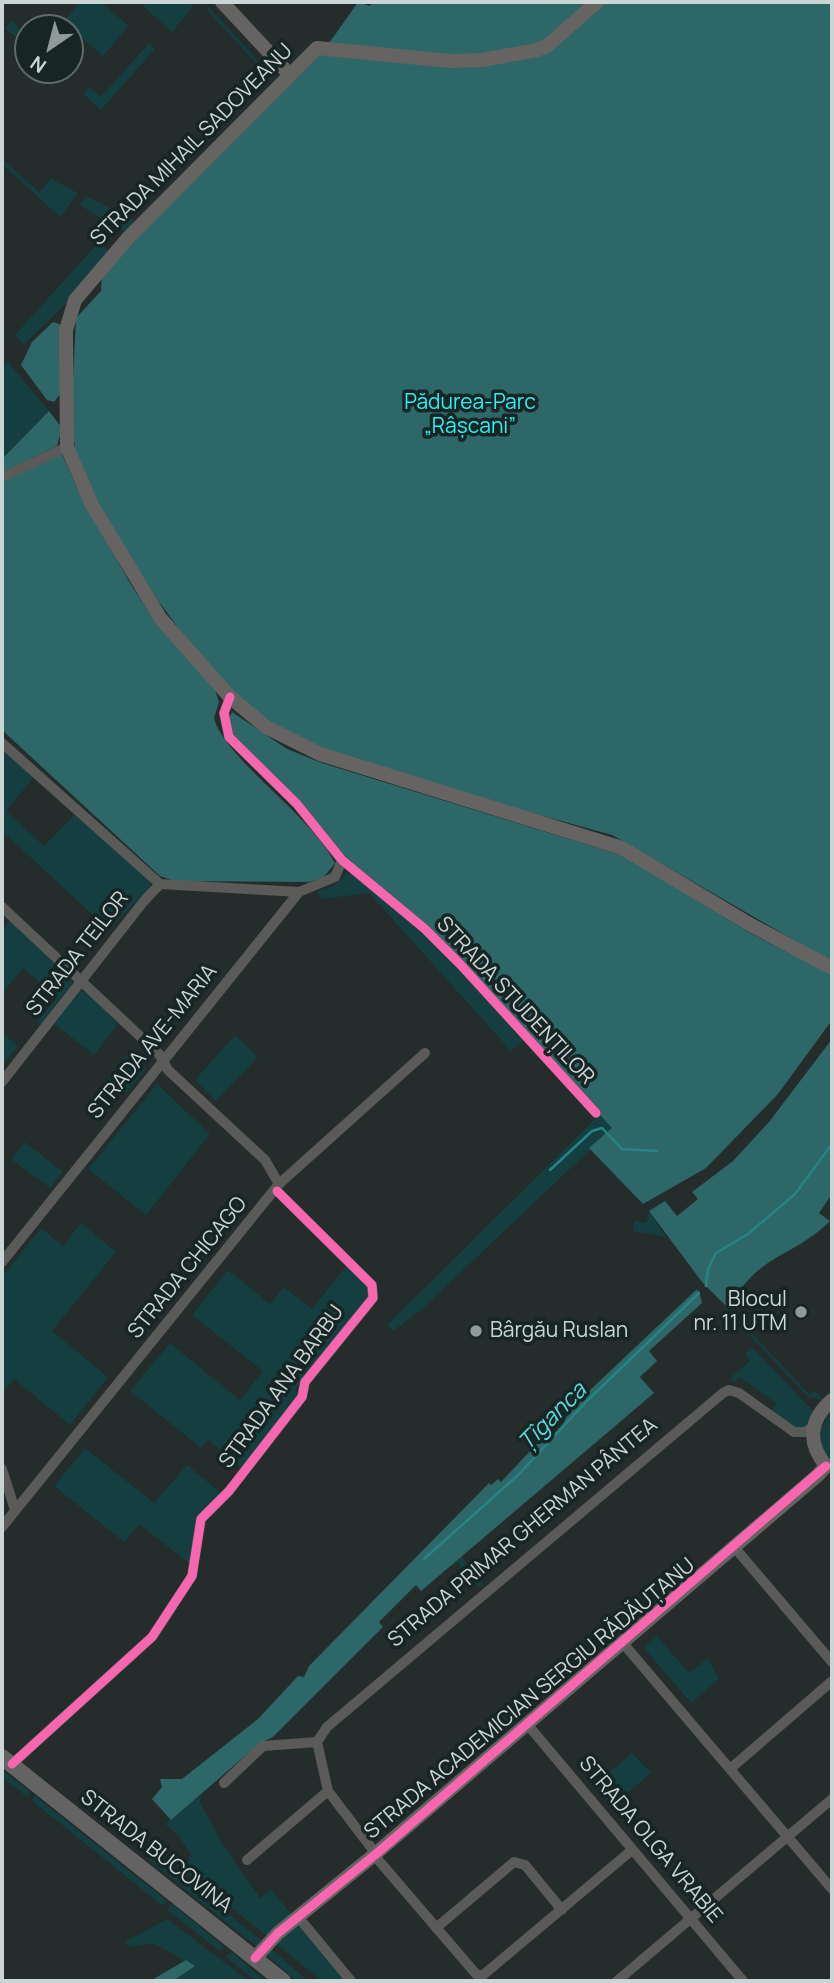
<!DOCTYPE html>
<html>
<head>
<meta charset="utf-8">
<style>
  body { margin:0 }
  #map { position:relative; width:834px; height:1983px; overflow:hidden; background:#242c2c; font-family:Manrope,sans-serif }
  canvas { display:block }
  .frame { position:absolute; inset:0; border:4px solid #ccd5d5; pointer-events:none }
  .north { position:absolute; left:14px; top:14px; width:70px; height:70px; box-sizing:border-box; background:#172525; border:2px solid #5f6b6b; border-radius:50%; rotate:215deg; font-size:19px; font-weight:700; line-height:28px; text-align:center; color:#ccd5d5 }
  .north::after { content:''; display:block; margin:auto; width:24px; height:32px; background:#919a9a; clip-path:polygon(50% 0,100% 100%,50% 72%,0 100%) }
</style>
</head>
<body>
<div id="map">
<canvas width="834" height="1983"></canvas>
<div class="frame"></div>
<div class="north">N</div>
</div>
<script>
const context = document.querySelector('canvas').getContext('2d');
context.lineJoin = 'round';
function fillPath(path, color) {
  context.fillStyle = color;
  context.fill(path, 'evenodd');
}
function trace(path, color, width, dash) {
  context.strokeStyle = color;
  context.lineWidth = width;
  context.lineCap = dash ? 'butt' : 'round';
  context.setLineDash(dash || []);
  context.stroke(path);
}
function label(font, color, halo, rows, align = 'center') {
  context.font = font + ' Manrope,sans-serif';
  context.lineWidth = 7;
  context.setLineDash([]);
  context.textBaseline = 'middle';
  context.strokeStyle = halo;
  context.fillStyle = color;
  for (const [text, x, y, turn = 0] of rows) {
    context.save();
    context.translate(x, y);
    context.rotate((+turn || 0) * Math.PI / 180);
    context.textAlign = isNaN(turn) ? turn : align;
    if (halo) context.strokeText(text, 0, 0);
    context.fillText(text, 0, 0);
    context.restore();
  }
}
const green = new Path2D(`
  M80,2H101L129,26L103,56L63,22Z
  M147,2H191L194,5L172,32L143,6Z
  M209,7L270,74L268,76L206,9Z
  M13,20L18,28L28,34V48L5,28Z
  M149,43L155,49L101,110L83,94L89,87L101,97Z
  M2,159L39,192L51,179L78,193L60,217L2,164Z
  M86,196L132,219L133,223L130,230L124,231L79,205Z
  M93,241H98L107,249V257L69,301L24,344L14,336L97,244Z
  M8,362L49,411L2,459V368Z
  M2,747L34,777L6,811L44,846L75,814L149,880L150,887L109,930L2,831Z
  M346,874H352L437,946L523,1041L511,1051L369,893L322,899L316,892L334,886Z
  M10,920L73,982L41,1024L37,1022L57,998L23,968L2,994V931Z
  M79,990L89,994L118,1024L94,1055L52,1022Z
  M2,1033L18,1046L5,1062L2,1060Z
  M235,1035L258,1057L216,1101L195,1080Z
  M128,1053L146,1069L126,1093L108,1079Z
  M157,1084L210,1134L146,1215L88,1169Z
  M600,1114L613,1128L420,1311L393,1331L387,1325Z
  M25,1142L63,1172L50,1188L11,1159Z
  M649,1211L666,1237L633,1231L634,1221L646,1223Z
  M81,1223L116,1252L52,1331L108,1377L70,1425L14,1379L2,1393V1277L41,1228L63,1246Z
  M347,1265L368,1286L371,1292L295,1390L299,1395L242,1468L208,1440L201,1448L130,1391L170,1343L240,1400L263,1371L192,1315L228,1270L270,1304L284,1287L312,1309Z
  M725,1305L810,1395L815,1391L824,1400L808,1397L725,1309Z
  M752,1347L813,1411L810,1425L799,1430L772,1410L776,1403L739,1377L735,1383L730,1378L750,1361L745,1353Z
  M832,1411V1458L829,1461L826,1460L819,1432Z
  M85,1448L154,1503L187,1465L221,1493L206,1508L194,1567L139,1524L124,1542L54,1486Z
  M461,1557L483,1584L479,1587L456,1561Z
  M657,1636L689,1673L708,1658L719,1679L691,1703L644,1648Z
  M632,1753L651,1773L612,1806L594,1785Z
  M2,1770L30,1792L27,1797L2,1777Z
  M201,1795L200,1802L222,1843L260,1898L271,1890L294,1917L268,1937L183,1869L191,1855L178,1835L165,1824Z
  M35,1796L167,1901L163,1906L32,1801Z
  M144,1847L264,1942L257,1947L149,1860Z
  M172,1904L225,1947L220,1951L167,1910Z
  M167,1919L249,1981H173L194,1966L153,1943L130,1947L125,1942Z
  M299,1924L347,1981H322L275,1943Z
  M269,1947L308,1981H297L266,1954Z
  M231,1952L265,1981H256L226,1957Z`);
const forest = new Path2D(`
  M358,2L370,6L373,2H832V962L612,835L507,806L324,749L272,723L236,695L182,633L157,599L97,503L77,462L71,420L76,318L101,291L102,274L332,39Z
  M53,322L62,325L61,393L54,402L47,400L21,365L32,342Z
  M49,411L62,428L57,446L2,472V459Z
  M62,454L78,490L130,583L151,615L215,690L219,702L214,718C224,758 311,815 335,863L323,878L308,882L174,881L160,876L2,730V480Z
  M232,712L287,749L322,763L624,856L752,934L832,975V1020L778,1094L706,1168L643,1204L589,1148L612,1128L433,933L344,855L234,736L228,720Z
  M832,1039V1194L819,1213L830,1221C792,1259 758,1252 729,1309L702,1282L649,1211L665,1201L677,1216L698,1199L692,1192L733,1161L769,1122Z
  M696,1290L699,1291L702,1303L649,1351L657,1361L640,1377L654,1393L421,1591L416,1585L379,1622L383,1627L273,1737L260,1743L171,1820L152,1799L162,1787L160,1779H182L258,1719L298,1676L304,1677L309,1666L489,1483L491,1485L498,1479L501,1482L548,1432L552,1436L563,1424L571,1408Z
  M186,1960L195,1966L173,1981H150Z`);
const stream = new Path2D(`
  M550,1170L592,1131L602,1128L622,1149L657,1151
  M706,1286L708,1269L716,1253L748,1234L795,1194L832,1144
  M424,1559L517,1476L587,1401L699,1293`);
const street = new Path2D(`
  M2,477L67,447
  M230,697L224,713L229,737L297,804L342,860L425,929L460,964L596,1113
  M2,743L160,884L299,892
  M2,907L159,1054L168,1070L265,1160L279,1184
  M2,1082L144,901L160,884
  M2,1262L299,892L335,877L342,860
  M2,1469L15,1510
  M2,1527L279,1184L425,1053
  M735,1548L832,1662
  M622,1642L832,1889
  M527,1724L743,1981
  M317,1742L327,1727L723,1393L729,1390L739,1393L794,1432H805L813,1427
  M317,1742L328,1791L376,1854
  M12,1764L152,1637L192,1576L201,1519L229,1491L302,1397L305,1382L373,1298L372,1285L277,1191
  M730,1769L832,1681
  M224,1783L263,1746L317,1742
  M374,1855L476,1974L482,1976L632,1850
  M247,1860L328,1791
  M299,1918L351,1981
  M436,1928L514,1862L525,1865L562,1910
  M617,1981L832,1799`);
const secondary = new Path2D(`
  M222,2L290,75
  M597,2L547,46L537,50L482,60L450,61L317,48L128,238L75,300L66,330L67,447L92,505L161,619L230,697L266,727L320,754L622,848L751,925L832,968
  M255,1958L278,1933L374,1855L818,1475L826,1466C807,1442 809,1420 832,1400`);
const primary = new Path2D(`
  M2,1757L283,1981`);
const cycleway = new Path2D(`
  M230,697L224,713L229,737L297,804L342,860L425,929L460,964L596,1113
  M12,1764L152,1637L192,1576L201,1519L229,1491L302,1397L305,1382L373,1298L372,1285L277,1191
  M255,1958L278,1933L376,1854L826,1466`);
const markers = [
  [801,1312,7,"#919a9a"],
  [476,1331,7,"#919a9a"]
];
const streetNames = [
  ["STRADA MIHAIL SADOVEANU",192,145,-45],
  ["STRADA TEILOR",78,954,-52],
  ["STRADA STUDENȚILOR",515,1001,47],
  ["STRADA AVE-MARIA",153,1042,-51],
  ["STRADA CHICAGO",188,1268,-51],
  ["STRADA ANA BARBU",282,1387,-54],
  ["STRADA PRIMAR GHERMAN PÂNTEA",523,1533,-40],
  ["STRADA ACADEMICIAN SERGIU RĂDĂUȚANU",530,1699,-40],
  ["STRADA OLGA VRABIE",650,1840,50],
  ["STRADA BUCOVINA",156,1852,38]
];
const parkNames = [
  ["Pădurea-Parc",470,403],
  ["„Râșcani”",470,427]
];
const poiNames = [
  ["Blocul",787,1300],
  ["nr. 11 UTM",787,1324],
  ["Bârgău Ruslan",490,1331,"left"]
];
const waterNames = [
  ["Țîganca",553,1417,-45]
];
fillPath(green, '#143e3f');
fillPath(forest, '#2d6768');
trace(stream, '#278485', 2.5);
trace(street, '#5a5a59', 10);
trace(secondary, '#656463', 14);
trace(primary, '#626362', 16);
trace(cycleway, '#f766af', 9);
for (const [x, y, r, color] of markers) {
  const dot = new Path2D();
  dot.arc(x, y, r, 0, 2 * Math.PI);
  context.fillStyle = color;
  context.fill(dot);
  trace(dot, '#172525', 2.5);
}
label('21px', '#ccd5d5', '#172525', streetNames);
label('21px', '#2df0f3', '#172525', parkNames);
label('21px', '#ccd5d5', '#172525', poiNames, 'right');
label('italic 23px', '#5adcde', '#172525', waterNames);
</script>
</body>
</html>
